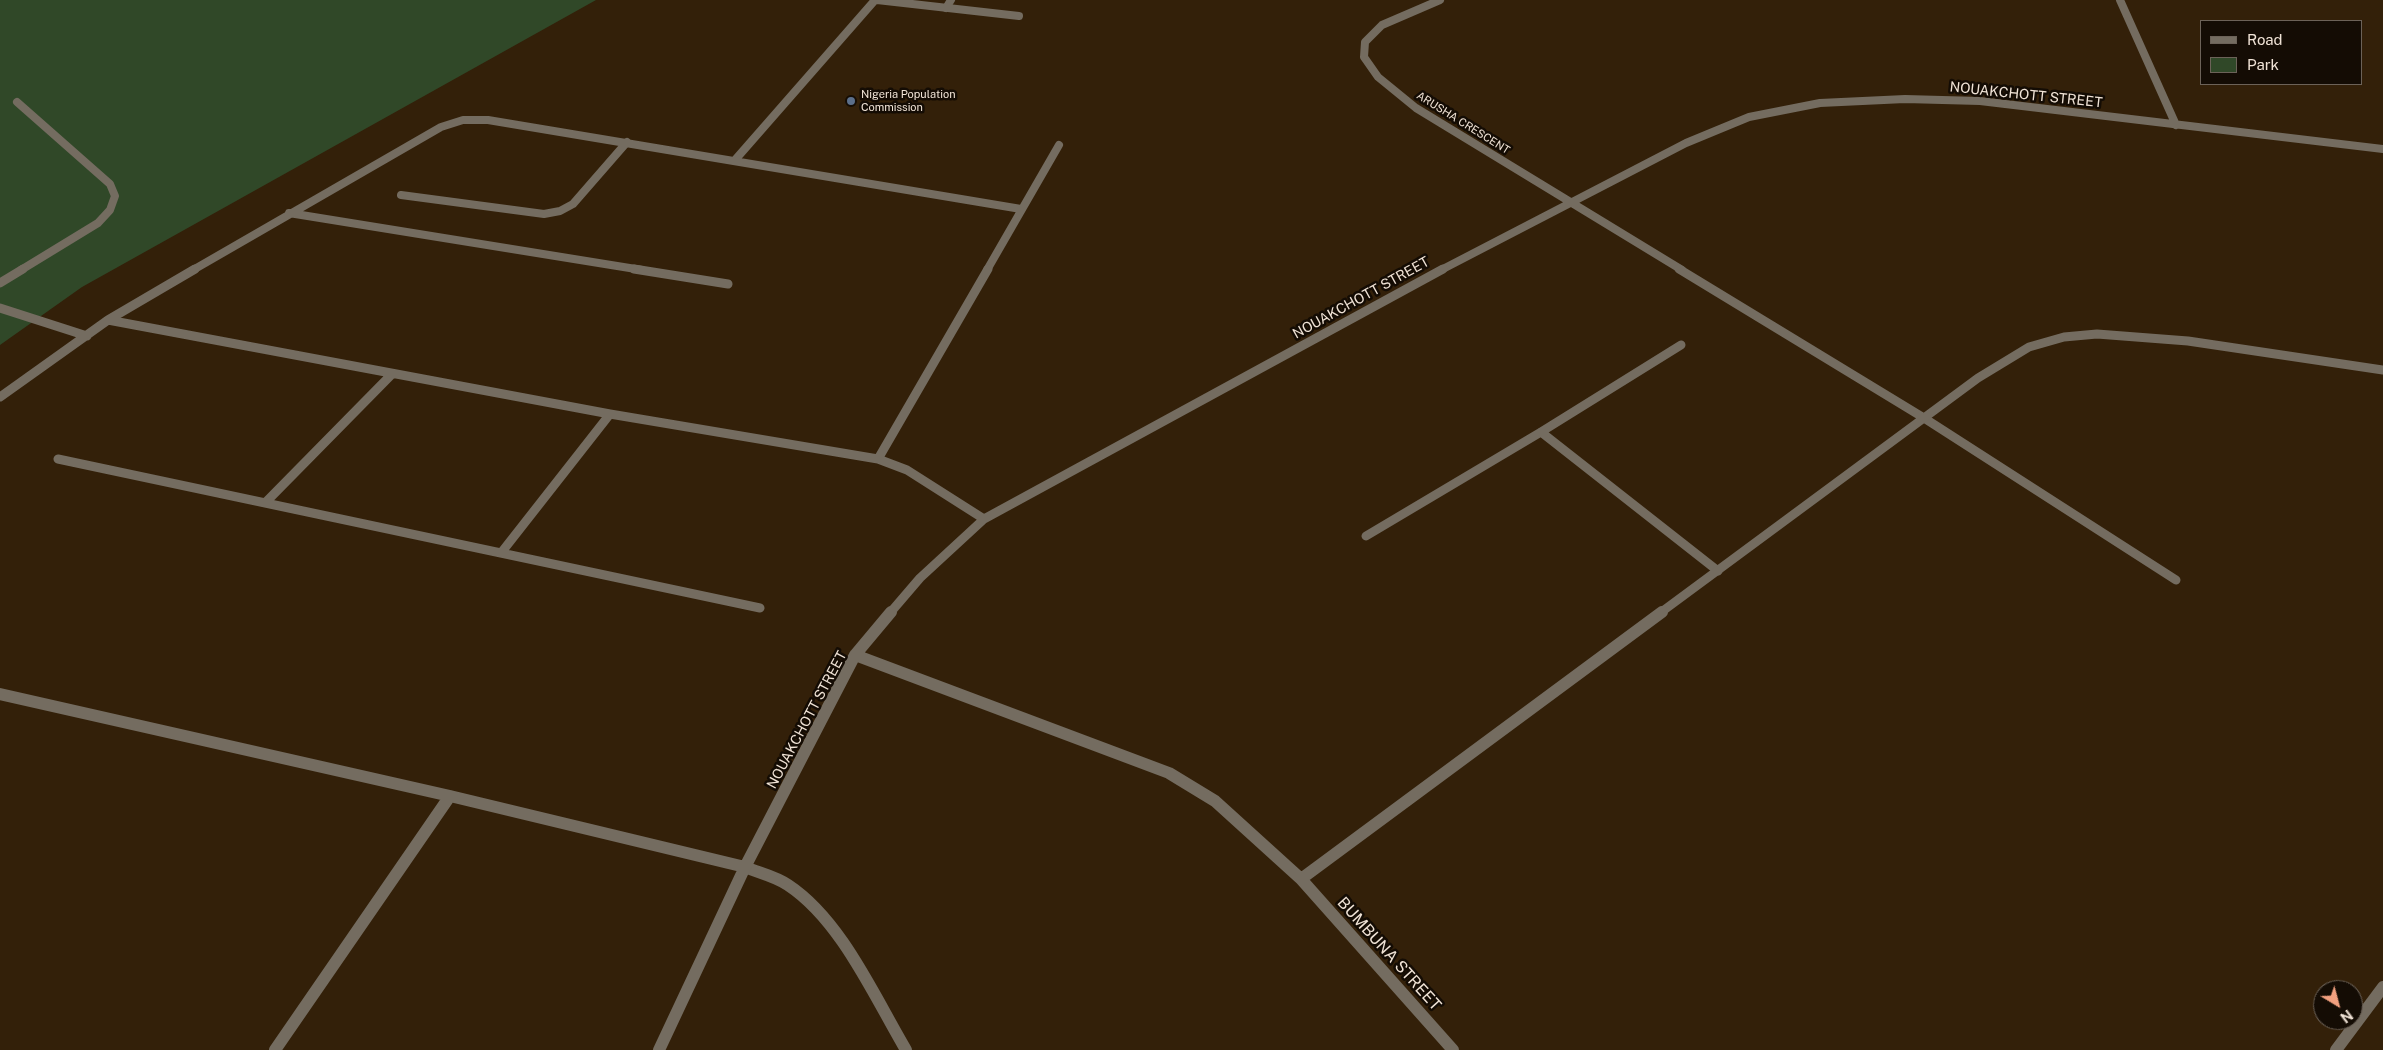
<!DOCTYPE html>
<html>
<head>
<meta charset="utf-8">
<style>
  body { margin:0 }
  #map { position:relative; width:2383px; height:1050px; overflow:hidden; background:#332009; font-family:"Public Sans",sans-serif }
  canvas { display:block }
  .legend { position:absolute; left:2200px; top:20px; width:162px; height:65px; box-sizing:border-box; background:#140c04; border:1px solid #6c6258; margin:0; padding:6px 9px; list-style:none; font-size:15px; color:#f0e3d6 }
  .legend li { display:flex; align-items:center; gap:10px; height:25px }
  .legend b { width:25px; border:1px solid #6c6258 }
  .north { position:absolute; left:2313px; top:980px; width:50px; height:50px; box-sizing:border-box; background:#140c04; border:1px solid #6c6258; border-radius:50%; rotate:143deg; font-size:14px; font-weight:700; line-height:20px; text-align:center; color:#f0e3d6 }
  .north::after { content:''; display:block; margin:auto; width:18px; height:22px; background:#f2a07f; clip-path:polygon(50% 0,100% 100%,50% 72%,0 100%) }
</style>
</head>
<body>
<div id="map">
<canvas width="2383" height="1050"></canvas>
<ul class="legend">
<li><b style="height:6px;background:#746c60"></b>Road</li>
<li><b style="height:14px;background:#304828"></b>Park</li>
</ul>
<div class="north">N</div>
</div>
<script>
const context = document.querySelector('canvas').getContext('2d');
context.lineJoin = 'round';
function fillPath(path, color) {
  context.fillStyle = color;
  context.fill(path, 'evenodd');
}
function trace(path, color, width, dash) {
  context.strokeStyle = color;
  context.lineWidth = width;
  context.lineCap = dash ? 'butt' : 'round';
  context.setLineDash(dash || []);
  context.stroke(path);
}
function label(font, color, halo, rows, align = 'center') {
  context.font = font + ' "Public Sans",sans-serif';
  context.lineWidth = 5;
  context.setLineDash([]);
  context.textBaseline = 'middle';
  context.strokeStyle = halo;
  context.fillStyle = color;
  for (const [text, x, y, turn = 0] of rows) {
    context.save();
    context.translate(x, y);
    context.rotate((+turn || 0) * Math.PI / 180);
    context.textAlign = isNaN(turn) ? turn : align;
    if (halo) context.strokeText(text, 0, 0);
    context.fillText(text, 0, 0);
    context.restore();
  }
}
const green = new Path2D(`
  M0,0H596L82,287L0,345Z`);
const serviceFar2 = new Path2D(`
  M946,8L951,0
  M401,195L544,214L560,211L573,204L627,142`);
const serviceFar1 = new Path2D(`
  M1924,418L2176,580
  M1541,432L1718,571
  M1366,536L1541,432L1681,345`);
const service = new Path2D(`
  M745,867C759,873 775,876 788,885C841,920 874,996 906,1050`);
const minorFar2 = new Path2D(`
  M877,0L1019,16
  M1440,0L1382,25L1365,42L1364,57L1378,77L1416,108L1682,270
  M2120,0L2176,125
  M17,102L110,184L115,196L110,210L98,223L21,270
  M735,160L875,0
  M289,213L642,270
  M193,270L441,127L463,120H488L1021,209
  M987,270L1059,145
  M1441,270L1686,143L1749,117L1820,103L1905,99L1980,101L2383,149`);
const minorFar1 = new Path2D(`
  M634,269L728,284
  M1679,269L1924,418
  M0,283L23,269
  M0,308L87,336
  M108,320L610,414L878,459L907,470L984,519
  M0,397L108,320L195,269
  M58,459L760,608
  M878,459L988,269
  M265,503L392,374
  M501,553L610,414
  M890,613L920,578L984,519L1443,269
  M1660,613L1978,378L2029,347L2064,337L2097,334L2188,341L2383,370`);
const minor = new Path2D(`
  M855,655L1169,773L1215,801L1301,879L1662,612
  M0,694L450,796L745,867
  M1301,879L1453,1050
  M275,1050L450,796
  M659,1050L745,867L855,655L891,612
  M2336,1050L2383,987`);
const markers = [
  [851,101,5,"#5c6f8a"]
];
const farPoinames = [
  ["Nigeria Population",861,95],
  ["Commission",861,108]
];
const farStreetnames = [
  ["ARUSHA CRESCENT",1463,123,32]
];
const streetNames = [
  ["NOUAKCHOTT STREET",2026,95,6],
  ["NOUAKCHOTT STREET",1361,298,-29],
  ["NOUAKCHOTT STREET",807,720,-62]
];
const nearStreetnames = [
  ["BUMBUNA STREET",1389,954,48]
];
fillPath(green, '#304828');
trace(serviceFar2, '#746c60', 8);
trace(serviceFar1, '#746c60', 9);
trace(service, '#746c60', 12);
trace(minorFar2, '#746c60', 8);
trace(minorFar1, '#746c60', 9);
trace(minor, '#746c60', 12);
for (const [x, y, r, color] of markers) {
  const dot = new Path2D();
  dot.arc(x, y, r, 0, 2 * Math.PI);
  context.fillStyle = color;
  context.fill(dot);
  trace(dot, '#140c04', 2);
}
label('11px', '#f0e3d6', '#140c04', farPoinames, 'left');
label('11px', '#f0e3d6', '#140c04', farStreetnames);
label('14px', '#f0e3d6', '#140c04', streetNames);
label('16px', '#f0e3d6', '#140c04', nearStreetnames);
</script>
</body>
</html>
